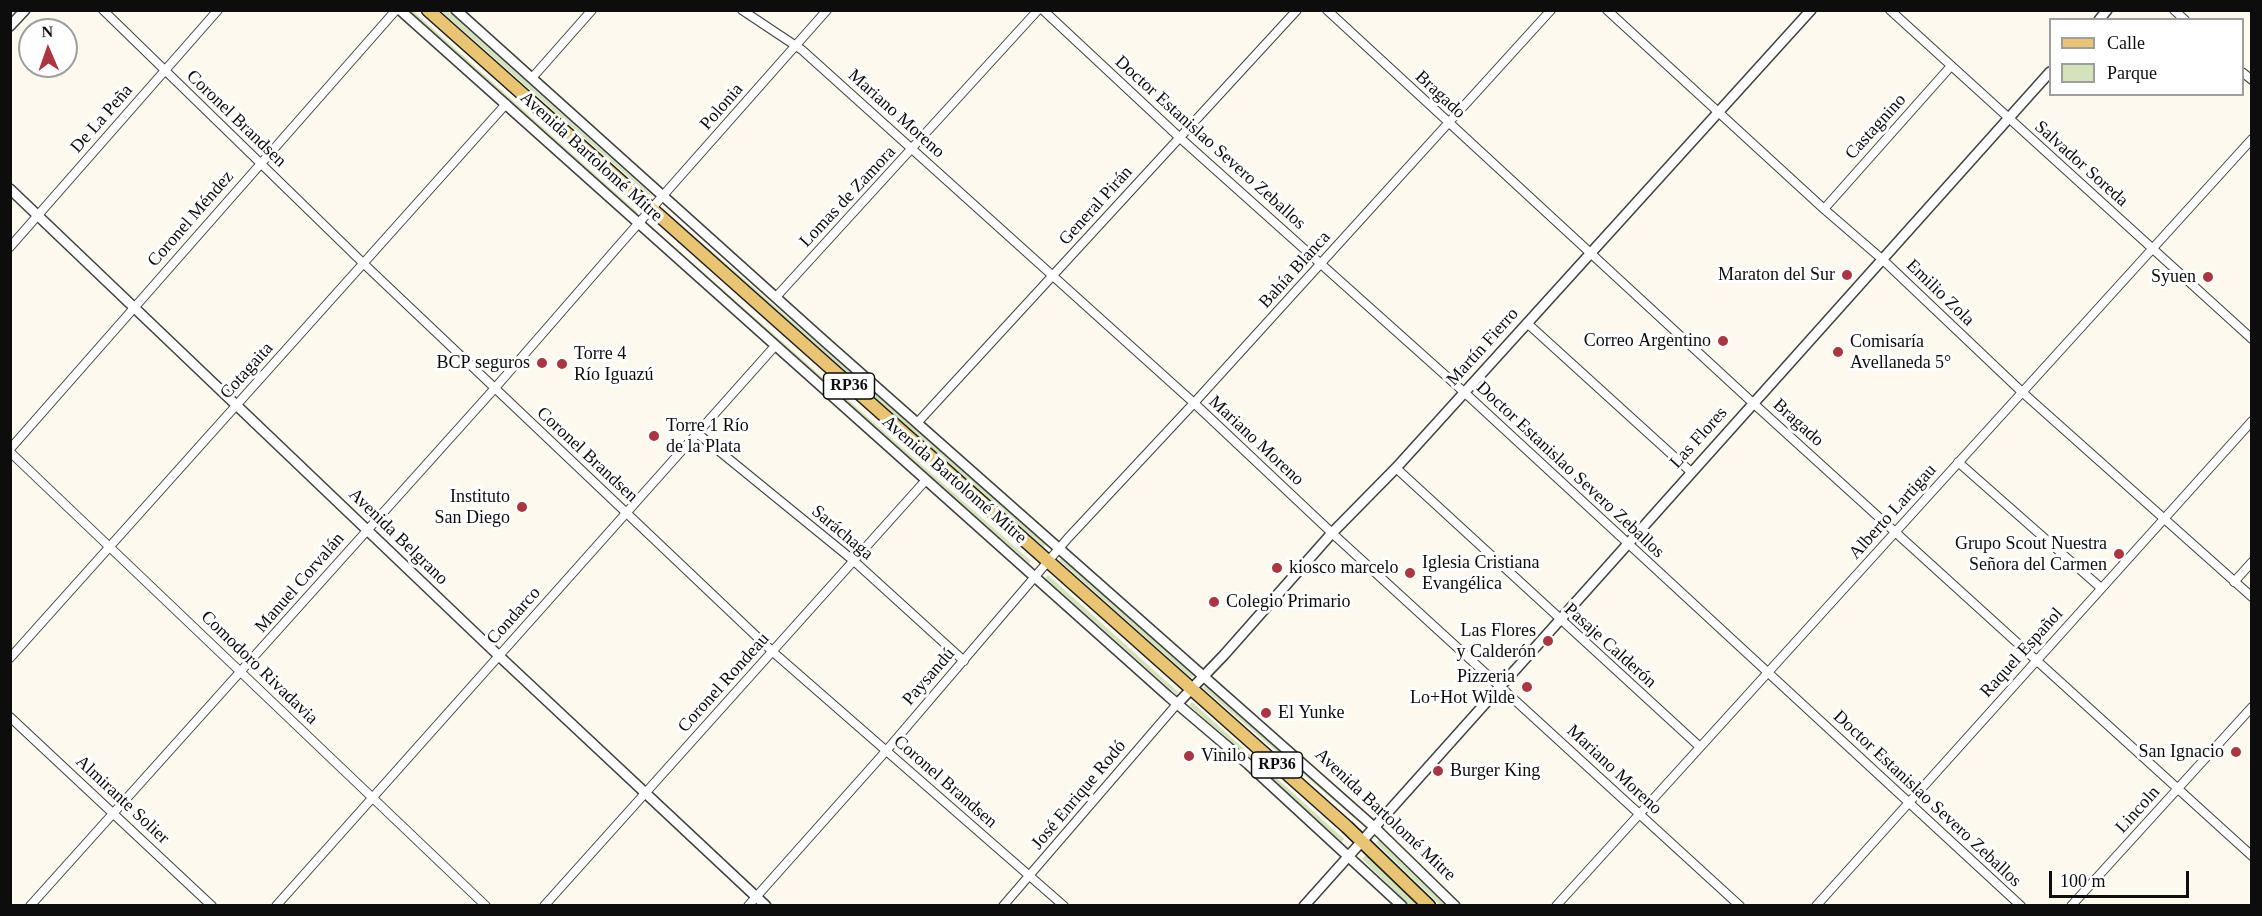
<!DOCTYPE html>
<html>
<head>
<meta charset="utf-8">
<style>
  body { margin:0 }
  #map { position:relative; width:2262px; height:916px; overflow:hidden; background:#fdf9ee; font-family:"Times New Roman",serif }
  canvas { display:block }
  .frame { position:absolute; inset:0; border:12px solid #0d0d0d; pointer-events:none }
  .legend { position:absolute; left:2049px; top:18px; width:195px; height:78px; box-sizing:border-box; background:#fff; border:2px solid #9e9e9e; margin:0; padding:8px 10px; list-style:none; font-size:18px; color:#0d0d0d }
  .legend li { display:flex; align-items:center; gap:12px; height:30px }
  .legend b { width:30px; border:2px solid #9e9e9e }
  .north { position:absolute; left:18px; top:18px; width:60px; height:60px; box-sizing:border-box; background:#fff; border:2px solid #9e9e9e; border-radius:50%; rotate:358deg; font-size:16px; font-weight:700; line-height:24px; text-align:center; color:#0d0d0d }
  .north::after { content:''; display:block; margin:auto; width:21px; height:27px; background:#ac3542; clip-path:polygon(50% 0,100% 100%,50% 72%,0 100%) }
  .scale { position:absolute; left:2049px; top:871px; width:140px; height:27px; box-sizing:border-box; border:3px solid #0d0d0d; border-top:0; padding-left:8px; font-size:18px; line-height:21px; white-space:nowrap; color:#0d0d0d; -webkit-text-stroke:4px #fff; paint-order:stroke }
</style>
</head>
<body>
<div id="map">
<canvas width="2262" height="916"></canvas>
<div class="frame"></div>
<ul class="legend">
<li><b style="height:8px;background:#e9c472"></b>Calle</li>
<li><b style="height:16px;background:#d3e3bc"></b>Parque</li>
</ul>
<div class="north">N</div>
<div class="scale">100 m</div>
</div>
<script>
const context = document.querySelector('canvas').getContext('2d');
context.lineJoin = 'round';
function fillPath(path, color) {
  context.fillStyle = color;
  context.fill(path, 'evenodd');
}
function trace(path, color, width, dash) {
  context.strokeStyle = color;
  context.lineWidth = width;
  context.lineCap = dash ? 'butt' : 'round';
  context.setLineDash(dash || []);
  context.stroke(path);
}
function label(font, color, halo, rows, align = 'center') {
  context.font = font + ' "Times New Roman",serif';
  context.lineWidth = 6;
  context.setLineDash([]);
  context.textBaseline = 'middle';
  context.strokeStyle = halo;
  context.fillStyle = color;
  for (const [text, x, y, turn = 0] of rows) {
    context.save();
    context.translate(x, y);
    context.rotate((+turn || 0) * Math.PI / 180);
    context.textAlign = isNaN(turn) ? turn : align;
    if (halo) context.strokeText(text, 0, 0);
    context.fillText(text, 0, 0);
    context.restore();
  }
}
const green = new Path2D(`
  M408,11H413L637,212L636,213Z
  M441,11H448L652,195H649Z
  M669,214L1047,543L1044,547L667,217Z
  M654,229L1031,561L1029,563L651,233Z
  M1062,557L1194,675L1191,678L1059,560Z
  M1048,575L1178,692L1177,695L1045,578Z
  M1206,685L1362,821L1360,823L1203,688Z
  M1192,702L1344,839L1342,842L1189,705Z
  M1380,838L1448,905H1440L1376,843Z
  M1366,855L1417,905H1409L1362,859Z`);
const minor = new Path2D(`
  M103,10L363,263L773,652L1064,906
  M742,10L802,50L1194,403L1332,533L1740,906
  M1043,10L1179,137L1464,392L2021,906
  M1327,10L1753,403L2252,856
  M1607,10L1824,209L1883,260L2022,392L2252,597
  M1890,10L2252,339
  M2174,10L2185,20
  M2242,72L2252,80
  M532,78L592,10
  M1824,209L1951,66
  M10,247L218,10
  M776,297L1038,10
  M1527,323L1691,472
  M918,422L1297,10
  M697,433L854,561L964,661
  M10,449L396,10
  M10,452L486,906
  M1958,462L2101,588
  M1396,468L1700,747
  M2234,582L2252,562
  M10,658L506,104
  M10,717L212,906
  M30,906L495,388L622,242L827,10
  M276,906L775,346
  M544,906L926,480
  M748,906L886,751L1068,538L1194,403L1551,10
  M1003,906L1177,704
  M1556,906L2252,139
  M1816,906L2252,421
  M2071,906L2252,707`);
const tertiary = new Path2D(`
  M400,10L1168,696L1248,764L1402,906
  M456,10L822,339L1374,827L1455,906
  M2099,20L2107,10
  M10,26L25,10
  M10,189L498,655L766,906
  M1177,704L1224,655L1332,533L1396,468L1811,10
  M1304,906L2050,72`);
const primary = new Path2D(`
  M428,10L1347,827L1429,906`);
const markers = [
  [1847,275,6,"#ac3542"],
  [2208,277,6,"#ac3542"],
  [1723,341,6,"#ac3542"],
  [1838,352,6,"#ac3542"],
  [542,363,6,"#ac3542"],
  [562,364,6,"#ac3542"],
  [654,436,6,"#ac3542"],
  [522,507,6,"#ac3542"],
  [2119,554,6,"#ac3542"],
  [1277,568,6,"#ac3542"],
  [1410,573,6,"#ac3542"],
  [1214,602,6,"#ac3542"],
  [1548,641,6,"#ac3542"],
  [1527,687,6,"#ac3542"],
  [1266,713,6,"#ac3542"],
  [2236,752,6,"#ac3542"],
  [1189,756,6,"#ac3542"],
  [1438,771,6,"#ac3542"]
];
const shields = [
  [849,386,51],
  [1277,765,51]
];
const shieldNames = [
  ["RP36",849,386],
  ["RP36",1277,765]
];
const streetNames = [
  ["Bragado",1440,95,43],
  ["Polonia",722,107,-49],
  ["Mariano Moreno",896,114,42],
  ["De La Peña",102,119,-49],
  ["Coronel Brandsen",236,119,44],
  ["Castagnino",1876,127,-48],
  ["Doctor Estanislao Severo Zeballos",1210,143,42],
  ["Avenida Bartolomé Mitre",591,157,42],
  ["Salvador Soreda",2081,164,42],
  ["Lomas de Zamora",848,197,-47],
  ["General Pirán",1096,206,-48],
  ["Coronel Méndez",191,219,-49],
  ["Bahía Blanca",1295,270,-48],
  ["Emilio Zola",1940,293,44],
  ["Martín Fierro",1483,347,-48],
  ["Cotagaita",247,371,-48],
  ["Bragado",1798,423,42],
  ["Las Flores",1699,438,-48],
  ["Mariano Moreno",1256,441,43],
  ["Coronel Brandsen",587,455,43],
  ["Doctor Estanislao Severo Zeballos",1570,470,43],
  ["Avenida Bartolomé Mitre",954,480,41],
  ["Alberto Lartigau",1893,512,-48],
  ["Saráchaga",842,533,40],
  ["Avenida Belgrano",398,537,44],
  ["Manuel Corvalán",300,583,-49],
  ["Condarco",514,616,-48],
  ["Pasaje Calderón",1610,646,42],
  ["Raquel Español",2022,653,-48],
  ["Comodoro Rivadavia",259,668,44],
  ["Paysandú",929,677,-49],
  ["Coronel Rondeau",724,683,-48],
  ["Mariano Moreno",1614,770,43],
  ["Coronel Brandsen",945,782,41],
  ["José Enrique Rodó",1079,795,-50],
  ["Doctor Estanislao Severo Zeballos",1927,799,43],
  ["Almirante Solier",122,800,43],
  ["Lincoln",2138,810,-48],
  ["Avenida Bartolomé Mitre",1385,815,43]
];
const poiNames = [
  ["Maraton del Sur",1835,275],
  ["Syuen",2196,277],
  ["Correo Argentino",1711,341],
  ["Comisaría",1850,342,"left"],
  ["Avellaneda 5°",1850,363,"left"],
  ["Torre 4",574,354,"left"],
  ["Río Iguazú",574,375,"left"],
  ["BCP seguros",530,363],
  ["Torre 1 Río",666,426,"left"],
  ["de la Plata",666,447,"left"],
  ["Instituto",510,497],
  ["San Diego",510,518],
  ["Grupo Scout Nuestra",2107,544],
  ["Señora del Carmen",2107,565],
  ["Iglesia Cristiana",1422,563,"left"],
  ["Evangélica",1422,584,"left"],
  ["kiosco marcelo",1289,568,"left"],
  ["Colegio Primario",1226,602,"left"],
  ["Las Flores",1536,631],
  ["y Calderón",1536,652],
  ["Pizzeria",1515,677],
  ["Lo+Hot Wilde",1515,698],
  ["El Yunke",1278,713,"left"],
  ["San Ignacio",2224,752],
  ["Vinilo",1201,756,"left"],
  ["Burger King",1450,771,"left"]
];
fillPath(green, '#d3e3bc');
trace(minor, '#404040', 10);
trace(tertiary, '#404040', 12);
trace(primary, '#1e1e1e', 15);
trace(minor, '#fff', 8);
trace(tertiary, '#fff', 9);
trace(primary, '#e9c472', 12);
for (const [x, y, r, color] of markers) {
  const dot = new Path2D();
  dot.arc(x, y, r, 0, 2 * Math.PI);
  context.fillStyle = color;
  context.fill(dot);
  trace(dot, '#fff', 2);
}
for (const [x, y, w] of shields) {
  const box = new Path2D();
  box.roundRect(x - w / 2, y - 13, w, 26, 4.5);
  context.fillStyle = '#fff';
  context.fill(box);
  trace(box, '#0d0d0d', 1.5);
}
label('bold 16px', '#0d0d0d', null, shieldNames);
label('18px', '#0d0d0d', '#fff', streetNames);
label('18px', '#0d0d0d', '#fff', poiNames, 'right');
</script>
</body>
</html>
